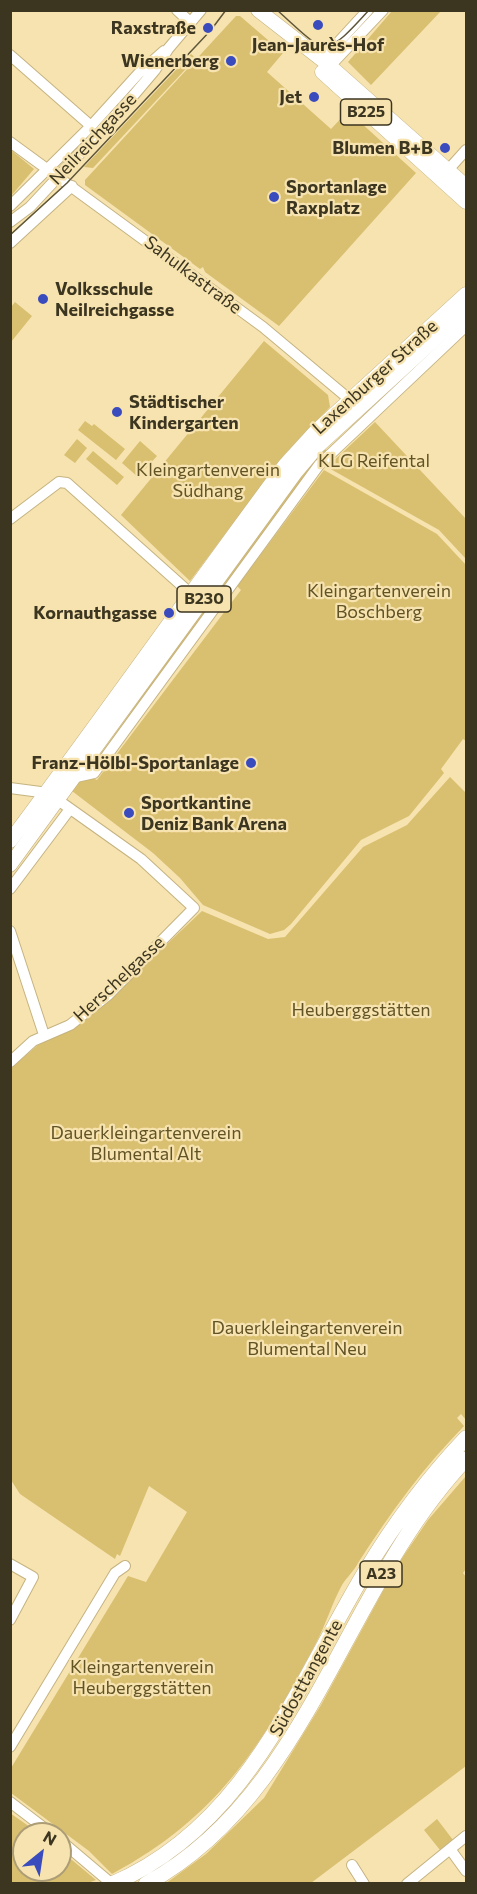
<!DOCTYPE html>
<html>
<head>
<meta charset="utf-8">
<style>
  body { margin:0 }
  #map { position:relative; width:477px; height:1894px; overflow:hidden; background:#f6e3af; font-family:Commissioner,sans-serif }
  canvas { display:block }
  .frame { position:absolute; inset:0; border:12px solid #3c3520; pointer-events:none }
  .north { position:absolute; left:12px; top:1822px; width:60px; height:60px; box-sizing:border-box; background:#f6e3af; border:2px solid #ac9d76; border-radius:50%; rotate:30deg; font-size:16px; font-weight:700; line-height:24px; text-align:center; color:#3c3520 }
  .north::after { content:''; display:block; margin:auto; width:21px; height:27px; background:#3a4bbe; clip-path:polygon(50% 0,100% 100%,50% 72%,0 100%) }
</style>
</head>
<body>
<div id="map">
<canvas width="477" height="1894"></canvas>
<div class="frame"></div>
<div class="north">N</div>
</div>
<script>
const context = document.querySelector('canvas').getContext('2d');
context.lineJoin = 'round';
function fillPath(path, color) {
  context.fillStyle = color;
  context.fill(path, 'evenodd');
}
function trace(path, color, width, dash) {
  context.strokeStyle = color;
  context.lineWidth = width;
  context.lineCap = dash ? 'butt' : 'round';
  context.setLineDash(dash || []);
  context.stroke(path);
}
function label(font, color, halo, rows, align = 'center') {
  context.font = font + ' Commissioner,sans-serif';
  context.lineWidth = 4.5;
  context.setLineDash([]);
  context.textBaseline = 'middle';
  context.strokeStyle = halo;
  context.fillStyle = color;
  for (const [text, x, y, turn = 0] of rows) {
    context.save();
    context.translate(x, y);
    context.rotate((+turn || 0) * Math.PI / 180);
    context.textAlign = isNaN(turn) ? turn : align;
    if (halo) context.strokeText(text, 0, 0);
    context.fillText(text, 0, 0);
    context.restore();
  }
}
const green = new Path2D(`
  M392,11H441L371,85L348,62Z
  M236,16H240L283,53L267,72L331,129L348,111L416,173L279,326L205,272L203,267L200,269L85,185V180Z
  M191,54L196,58L93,168L84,167Z
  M11,150L34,169L11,196L10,150Z
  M15,302L32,316L11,342V307Z
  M264,341L328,395L330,407L285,454L190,581L121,515Z
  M85,421L92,426L94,424L125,449L116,460L78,430Z
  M375,422L466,519V559L439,530L327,467Z
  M77,439L87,448L75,463L64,455Z
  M140,441L157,456L138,477L122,463Z
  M324,448L327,451L90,769L289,490Z
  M93,451L124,477L117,485L86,459Z
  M324,470L437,534L466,565V741L463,739L441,769L444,773L409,816L361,840L291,924L284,930L270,934L203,905L180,878L153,853L72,791L78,781L93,778L97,780L241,590L237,586Z
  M450,777L466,793V1420L461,1414L457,1418L464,1426C423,1468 390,1513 358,1563C354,1571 347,1577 342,1585C332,1603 326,1624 316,1643C261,1747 218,1817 112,1874L89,1851L11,1793V1768L128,1576L146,1582L187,1512L149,1486L120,1556L117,1554L115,1559L20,1494L11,1480L10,1069L38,1045L69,1030L91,1016L202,911L268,939L285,937L363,847L407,825Z
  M466,1476V1569L463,1573L466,1577V1766L311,1883L165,1884L206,1854L264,1798L321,1705L396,1567L428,1520Z
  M10,1813L40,1834H24V1870H60V1850L96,1880L85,1884L11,1883Z
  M437,1819L453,1840L440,1850L424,1830Z`);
const minor = new Path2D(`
  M177,10L191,23
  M10,55L91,126
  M322,60L368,10
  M330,66L383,10
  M10,142L263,327L355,404
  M448,170L466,150
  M10,206L91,126L139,73L164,51
  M10,222L30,207L127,103L155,70L168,49L201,10
  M10,243L72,186
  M10,519L59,482L67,483L190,593
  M76,777L94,773L319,465L466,326
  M10,788L48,793L141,859L194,908L108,995L70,1025L33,1041L10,1062
  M10,889L70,809
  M10,931L44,1035
  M10,1564L33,1577L10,1620
  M10,1747L115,1573L125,1566
  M10,1802L52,1834
  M60,1840L112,1884
  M450,1849L466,1871
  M352,1865L364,1884
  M407,1884L466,1836`);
const major = new Path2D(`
  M258,10L330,66L466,186
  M322,72L466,202
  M10,841C103,717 192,590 285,465L316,431L466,294
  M10,865L296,472L318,446L466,311`);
const highway = new Path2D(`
  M112,1884C247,1826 295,1689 365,1572C394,1524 427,1479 466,1438
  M146,1884C310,1795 343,1588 466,1459`);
const tram = new Path2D(`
  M277,10C326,54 323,61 369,10
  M10,235L67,183L211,30L226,10`);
const markers = [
  [318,25,6,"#3a4bbe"],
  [208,28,6,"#3a4bbe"],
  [231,61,6,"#3a4bbe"],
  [314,97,6,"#3a4bbe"],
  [445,148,6,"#3a4bbe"],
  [274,197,6,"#3a4bbe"],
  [43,299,6,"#3a4bbe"],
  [117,412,6,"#3a4bbe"],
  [169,613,6,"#3a4bbe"],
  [251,763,6,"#3a4bbe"],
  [129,813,6,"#3a4bbe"]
];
const shields = [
  [366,112,51],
  [204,599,54],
  [381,1574,42]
];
const shieldNames = [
  ["B225",366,112],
  ["B230",204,599],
  ["A23",381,1574]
];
const poiNames = [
  ["Raxstraße",196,28],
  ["Jean-Jaurès-Hof",318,45,"center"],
  ["Wienerberg",219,61],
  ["Jet",302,97],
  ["Blumen B+B",433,148],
  ["Sportanlage",286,187,"left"],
  ["Raxplatz",286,208,"left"],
  ["Volksschule",55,289,"left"],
  ["Neilreichgasse",55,310,"left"],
  ["Städtischer",129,402,"left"],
  ["Kindergarten",129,423,"left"],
  ["Kornauthgasse",157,613],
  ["Franz-Hölbl-Sportanlage",239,763],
  ["Sportkantine",141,803,"left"],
  ["Deniz Bank Arena",141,824,"left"]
];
const streetNames = [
  ["Neilreichgasse",93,139,-47],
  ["Sahulkastraße",193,275,37],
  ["Laxenburger Straße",375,377,-42],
  ["Herschelgasse",119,979,-43],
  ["Südosttangente",306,1678,-61]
];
const parkNames = [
  ["KLG Reifental",374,461],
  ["Kleingartenverein",208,470],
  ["Südhang",208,491],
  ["Kleingartenverein",379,591],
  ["Boschberg",379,612],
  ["Heuberggstätten",361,1010],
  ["Dauerkleingartenverein",146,1133],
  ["Blumental Alt",146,1154],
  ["Dauerkleingartenverein",307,1328],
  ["Blumental Neu",307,1349],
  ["Kleingartenverein",142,1667],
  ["Heuberggstätten",142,1688]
];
fillPath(green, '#d9bf70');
trace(minor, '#c5b381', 12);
trace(major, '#c5b381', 15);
trace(highway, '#c5b381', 16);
trace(minor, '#fff', 10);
trace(major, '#fff', 14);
trace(highway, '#fff', 15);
trace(tram, '#5e553a', 1.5);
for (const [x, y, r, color] of markers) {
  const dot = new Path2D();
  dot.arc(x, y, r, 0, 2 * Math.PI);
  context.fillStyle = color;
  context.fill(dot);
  trace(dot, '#f6e3af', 2);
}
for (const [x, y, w] of shields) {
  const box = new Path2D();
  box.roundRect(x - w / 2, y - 13, w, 26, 4.5);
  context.fillStyle = '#f6e3af';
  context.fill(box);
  trace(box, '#3c3520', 1.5);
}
label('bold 16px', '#3c3520', null, shieldNames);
label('bold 18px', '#3c3520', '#f6e3af', poiNames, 'right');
label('18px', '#3c3520', '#f6e3af', streetNames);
label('18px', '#625325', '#f6e3af', parkNames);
</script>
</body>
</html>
